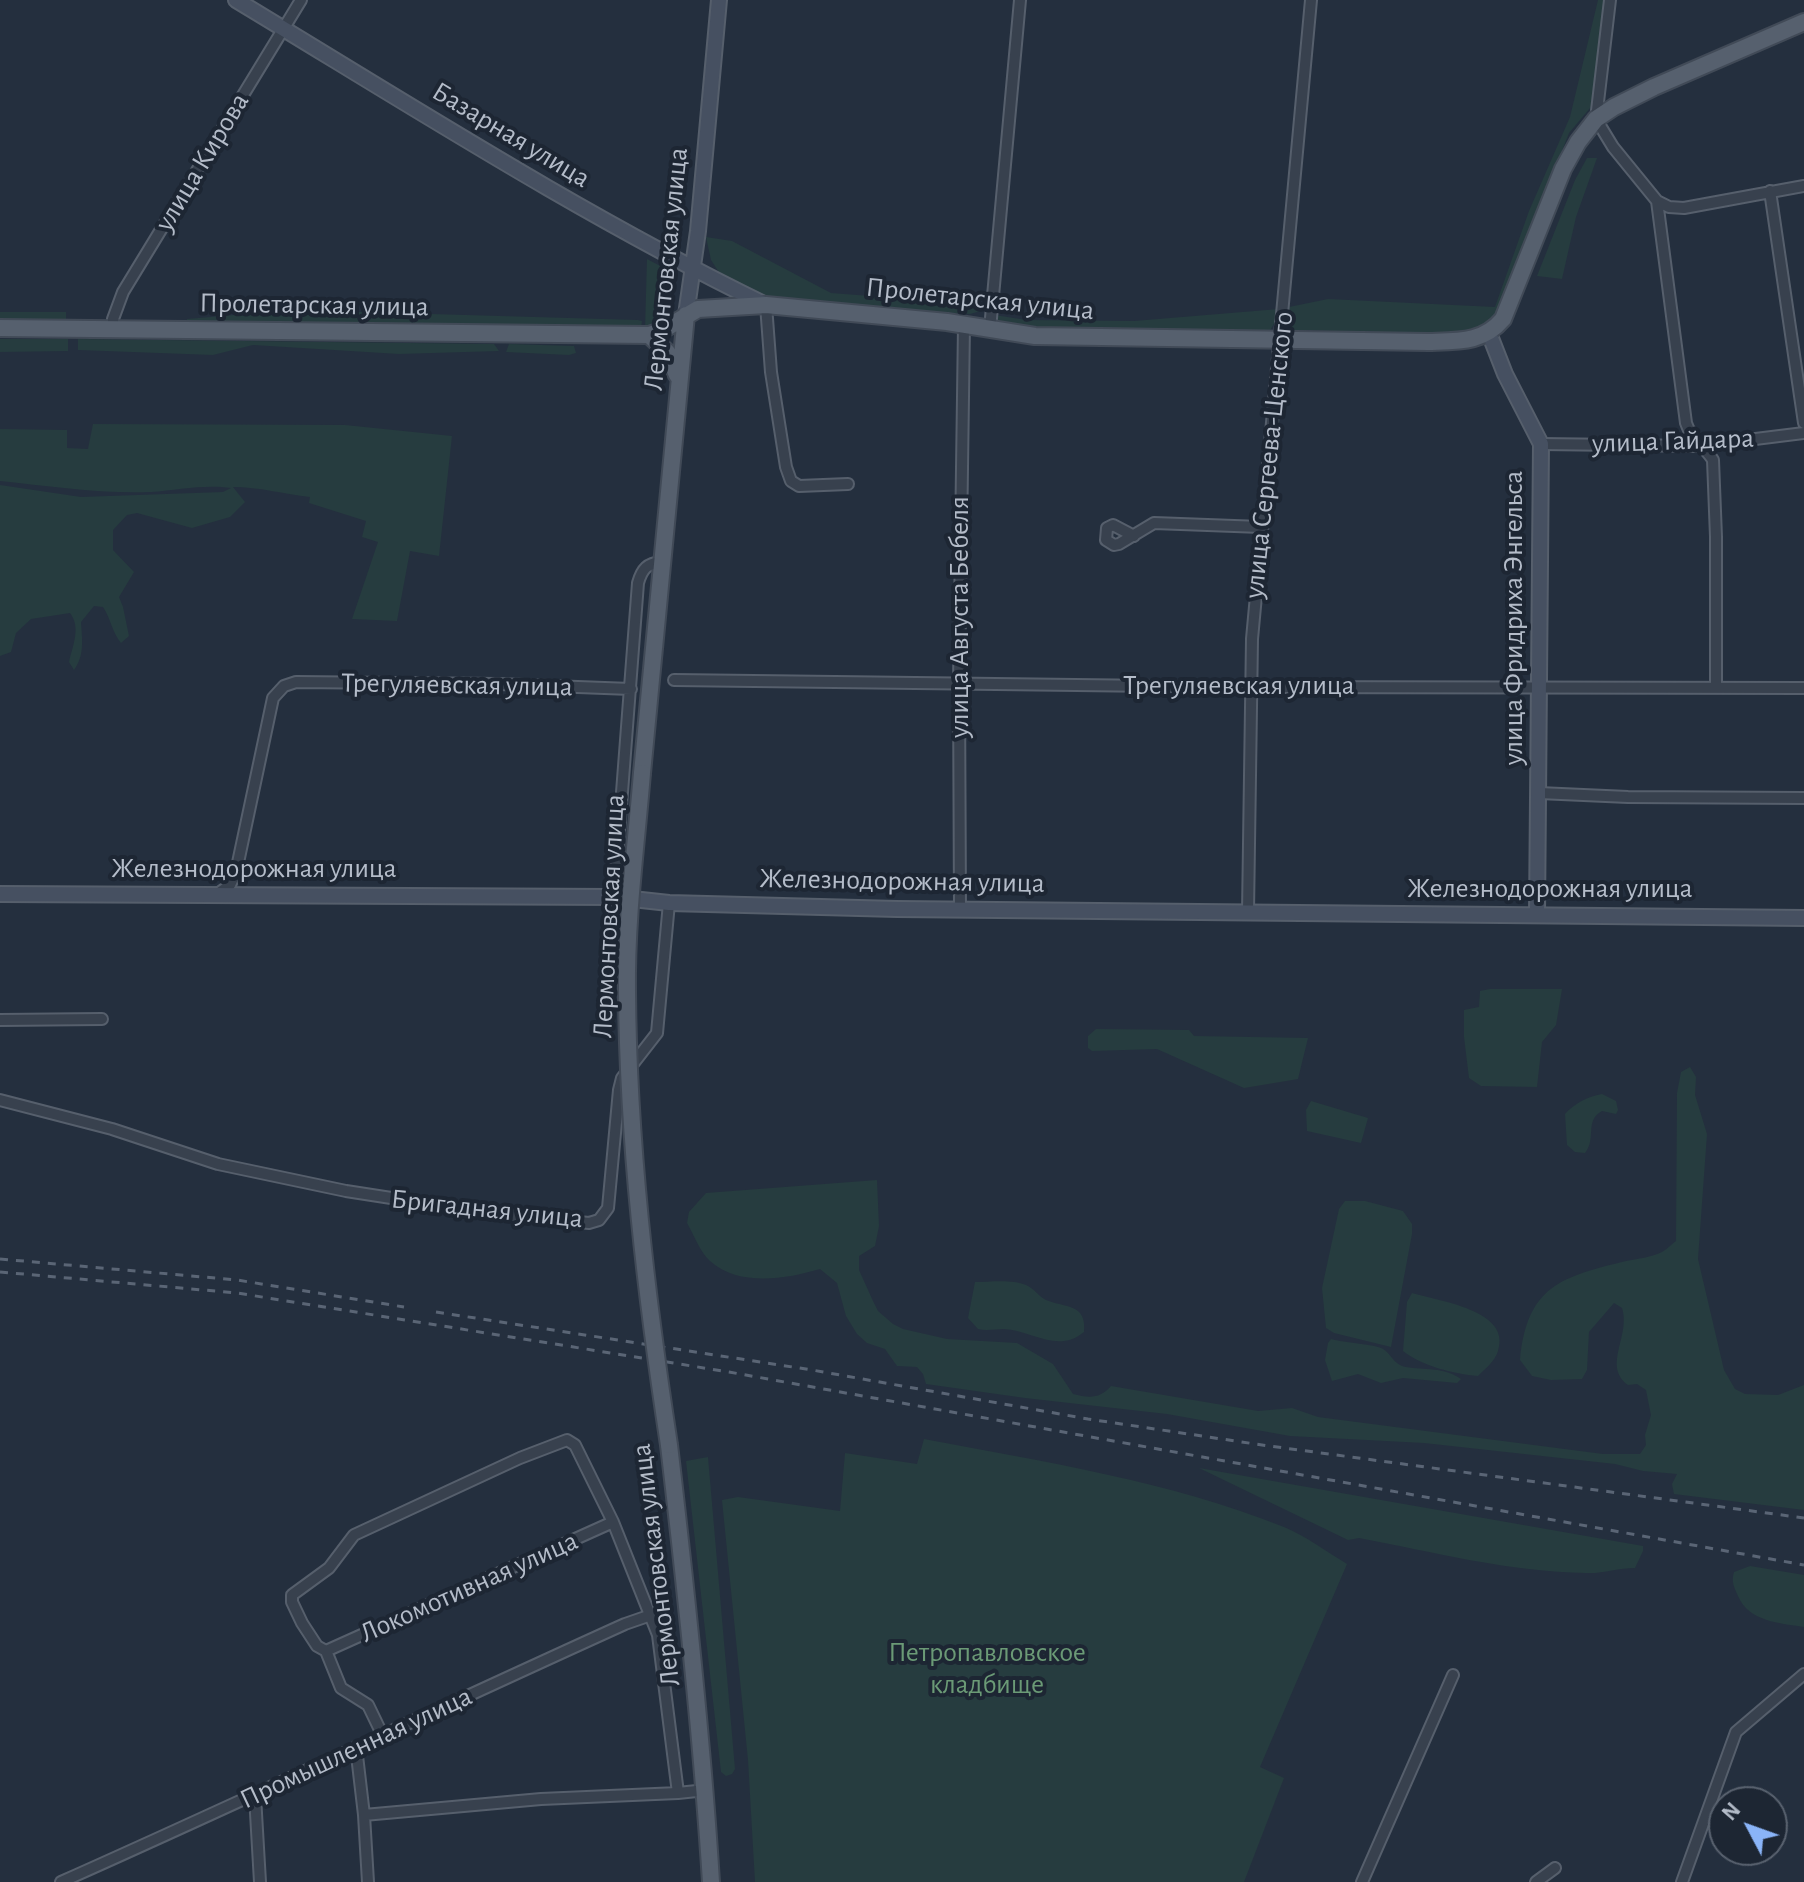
<!DOCTYPE html>
<html>
<head>
<meta charset="utf-8">
<style>
  body { margin:0 }
  #map { position:relative; width:1804px; height:1882px; overflow:hidden; background:#242f3e; font-family:"Alegreya Sans",sans-serif }
  canvas { display:block }
  .north { position:absolute; left:1708px; top:1786px; width:80px; height:80px; box-sizing:border-box; background:#1d2633; border:2px solid #59626f; border-radius:50%; rotate:311deg; font-size:22px; font-weight:700; line-height:32px; text-align:center; color:#b4bcc9 }
  .north::after { content:''; display:block; margin:auto; width:28px; height:36px; background:#8ab4f8; clip-path:polygon(50% 0,100% 100%,50% 72%,0 100%) }
</style>
</head>
<body>
<div id="map">
<canvas width="1804" height="1882"></canvas>
<div class="north">N</div>
</div>
<script>
const context = document.querySelector('canvas').getContext('2d');
context.lineJoin = 'round';
function fillPath(path, color) {
  context.fillStyle = color;
  context.fill(path, 'evenodd');
}
function trace(path, color, width, dash) {
  context.strokeStyle = color;
  context.lineWidth = width;
  context.lineCap = dash ? 'butt' : 'round';
  context.setLineDash(dash || []);
  context.stroke(path);
}
function label(font, color, halo, rows, align = 'center') {
  context.font = font + ' "Alegreya Sans",sans-serif';
  context.lineWidth = 8;
  context.setLineDash([]);
  context.textBaseline = 'middle';
  context.strokeStyle = halo;
  context.fillStyle = color;
  for (const [text, x, y, turn = 0] of rows) {
    context.save();
    context.translate(x, y);
    context.rotate((+turn || 0) * Math.PI / 180);
    context.textAlign = isNaN(turn) ? turn : align;
    if (halo) context.strokeText(text, 0, 0);
    context.fillText(text, 0, 0);
    context.restore();
  }
}
const green = new Path2D(`
  M1598,0H1605L1591,107L1569,133L1515,272L1498,312L1488,323L1462,334L1292,330L1289,307L1328,299L1495,307L1529,211L1570,117Z
  M1587,158H1597L1576,217L1562,279L1537,276L1575,180Z
  M706,237L732,241L831,293L923,300L975,306L984,310L970,314L824,305L754,294L722,277L711,260Z
  M647,259L666,269C665,294 672,318 645,329Z
  M1279,309L1277,319L1269,332L1025,330L998,323L995,315L1026,320L1134,321Z
  M293,310L638,320L642,321L641,329L187,326V319Z
  M0,312H66V323H0Z
  M0,339H68V351L0,352Z
  M78,339L494,344L499,351L399,354L253,345L213,355L78,350Z
  M509,344L574,346L576,353L569,355L506,352Z
  M93,424L345,425L452,436L439,556L410,551L397,621L352,619L378,542L362,537L366,521L309,503L310,497C284,494 259,487 233,487L245,502L230,517L192,528L137,513L127,515L113,530V550L134,572L119,597L123,607L129,636L121,643C112,632 111,619 103,607L94,606L81,622C82,639 85,655 74,670L69,662C73,645 81,627 70,613L31,619L16,633L11,652L0,656V485L81,497L223,492L231,488C205,484 178,490 151,492C101,494 49,486 0,481V429L67,430V448L88,449Z
  M1490,989H1562L1556,1025L1542,1042L1537,1087L1481,1086L1469,1078L1464,1037V1010L1479,1007L1480,991Z
  M1096,1029L1189,1030L1194,1036L1308,1038L1298,1079L1244,1088L1157,1049L1092,1051L1088,1048V1036Z
  M1690,1067L1696,1077L1695,1095L1707,1134L1698,1259L1724,1370L1735,1389L1745,1394L1778,1395L1804,1385V1510L1674,1494L1672,1484L1677,1474L1643,1471L1615,1464L1424,1443L1290,1436L1167,1414L1025,1398L926,1384L923,1374L917,1367L897,1366L885,1349L867,1343L857,1334L846,1316L837,1283L820,1269C786,1279 739,1287 710,1261C700,1252 694,1235 687,1223L689,1212L706,1193L877,1180L879,1226L875,1246L859,1256V1270L873,1301L878,1311L893,1324L903,1329L947,1339L1017,1343L1053,1364L1073,1394C1089,1398 1100,1399 1111,1386L1258,1411L1292,1408L1318,1417L1603,1454H1640L1646,1445L1645,1435L1651,1415L1646,1390L1637,1384L1628,1385C1602,1366 1631,1336 1622,1308L1614,1303L1589,1332L1587,1370L1582,1379L1551,1380L1532,1376L1520,1360C1527,1286 1561,1277 1626,1261C1637,1259 1652,1257 1662,1252C1667,1249 1672,1244 1676,1241L1677,1093L1681,1072Z
  M1602,1094L1616,1101L1618,1110L1616,1114L1602,1111C1584,1121 1597,1138 1585,1153L1575,1152L1567,1145L1565,1114C1575,1103 1587,1097 1602,1094Z
  M1311,1101L1368,1118L1361,1143L1307,1131L1306,1110Z
  M1345,1201H1365L1403,1211L1412,1224V1234L1391,1347L1334,1333L1326,1328L1322,1288L1339,1209Z
  M975,1282C990,1282 1012,1279 1026,1285C1034,1288 1039,1297 1046,1300C1065,1308 1087,1303 1084,1332C1058,1354 1031,1330 1004,1329C995,1329 987,1331 978,1329L968,1318Z
  M1412,1293C1438,1301 1512,1310 1498,1351C1495,1361 1485,1369 1478,1376C1454,1374 1422,1366 1403,1351L1407,1302Z
  M1331,1339C1345,1343 1372,1344 1381,1348C1391,1352 1393,1365 1406,1367C1423,1370 1445,1367 1461,1379L1457,1383L1403,1378L1381,1383L1358,1374L1332,1381L1325,1360L1328,1343Z
  M924,1439C1045,1462 1169,1481 1284,1527C1306,1536 1327,1552 1347,1564L1260,1767L1284,1778L1244,1882H755L748,1760L722,1500L738,1497L840,1511L845,1453L917,1464Z
  M708,1457L735,1769L732,1774L726,1776L721,1772L686,1461Z
  M1199,1468L1643,1546V1551L1635,1568C1618,1568 1602,1574 1586,1573C1510,1572 1433,1552 1359,1538L1348,1540Z
  M1750,1566L1804,1575V1627C1780,1623 1749,1622 1738,1596C1734,1587 1731,1582 1734,1572Z`);
const street = new Path2D(`
  M1610,0L1596,119L1613,147L1657,201L1686,423C1691,439 1704,446 1713,460L1716,537V687
  M1770,191L1804,423
  M1657,201L1669,207L1684,208L1804,186
  M766,305L771,372L786,467L791,481L799,486L848,484
  M113,328V319L123,292L301,0
  M990,329L1020,0
  M1541,444L1699,446L1804,433
  M1134,536L1113,525L1107,528L1106,540L1114,545L1119,544L1154,523L1261,527
  M674,680L1237,687L1804,688
  M1539,793L1628,797L1804,798
  M216,895L230,885L236,872L273,698L284,686L296,682L498,684L631,689
  M614,897L638,583C642,569 647,563 662,562
  M960,909L959,683L964,325
  M1248,912L1252,639L1311,0
  M0,1020L102,1019
  M0,1100L112,1129L218,1164L346,1191L488,1213L589,1223L599,1220L608,1208L619,1090L622,1078L657,1033L669,903
  M326,1651L613,1522
  M382,1734L368,1705L341,1688L326,1651L317,1646L302,1623L292,1602V1595L329,1568L354,1535L520,1458L567,1440L575,1445L613,1522L658,1635L678,1793L706,1790
  M356,1747L364,1815L368,1882
  M255,1796L260,1882
  M364,1815L541,1799L678,1793
  M61,1882C250,1798 437,1709 625,1624L651,1615
  M1362,1882L1453,1675
  M1536,1882L1555,1868
  M1682,1882L1736,1732L1804,1674`);
const secondary = new Path2D(`
  M236,0C410,105 583,216 766,305
  M686,315L698,231L719,0
  M1489,333L1505,374L1541,444L1537,915
  M0,894L614,897L669,903L897,909L1804,918`);
const primary = new Path2D(`
  M0,328L649,335L661,331L698,309L766,305L947,322L1035,336L1428,342C1458,341 1483,343 1503,319L1563,169L1578,142L1596,119L1614,107L1654,87L1804,22
  M649,335L667,352L677,375
  M642,773L686,315
  M669,1445C686,1590 702,1736 711,1882`);
const rail = new Path2D(`
  M0,1259L237,1280L404,1307
  M0,1272L237,1293L729,1372L1804,1565
  M436,1312L812,1370L1088,1419L1262,1445L1804,1518`);
const primaryBridge = new Path2D(`
  M642,773C636,846 626,918 627,991C628,1142 646,1295 669,1445`);
const streetNames = [
  ["Базарная улица",511,135,31],
  ["улица Кирова",202,162,-59],
  ["Лермонтовская улица",666,269,-84],
  ["Пролетарская улица",980,299,6],
  ["Пролетарская улица",314,305,1],
  ["улица Гайдара",1673,441,-2],
  ["улица Сергеева-Ценского",1269,455,-84],
  ["улица Августа Бебеля",960,617,-90],
  ["улица Фридриха Энгельса",1514,618,-90],
  ["Трегуляевская улица",457,685,1],
  ["Трегуляевская улица",1239,686],
  ["Железнодорожная улица",254,869],
  ["Железнодорожная улица",902,881,1],
  ["Железнодорожная улица",1550,889],
  ["Лермонтовская улица",609,916,-87],
  ["Бригадная улица",487,1209,6],
  ["Лермонтовская улица",656,1565,-97],
  ["Локомотивная улица",469,1587,-24],
  ["Промышленная улица",356,1748,-25]
];
const parkNames = [
  ["Петропавловское",987,1653],
  ["кладбище",987,1685]
];
fillPath(green, '#263c3f');
trace(street, '#565f6c', 14);
trace(secondary, '#565f6c', 18);
trace(primary, '#414a57', 20);
trace(street, '#38414e', 10);
trace(secondary, '#465061', 14);
trace(primary, '#56606e', 16);
trace(rail, '#5a6575', 3, [8, 8]);
trace(primaryBridge, '#414a57', 20, []);
trace(primaryBridge, '#56606e', 16);
label('28px', '#b4bcc9', '#1d2633', streetNames);
label('28px', '#6b9a76', '#1d2633', parkNames);
</script>
</body>
</html>
